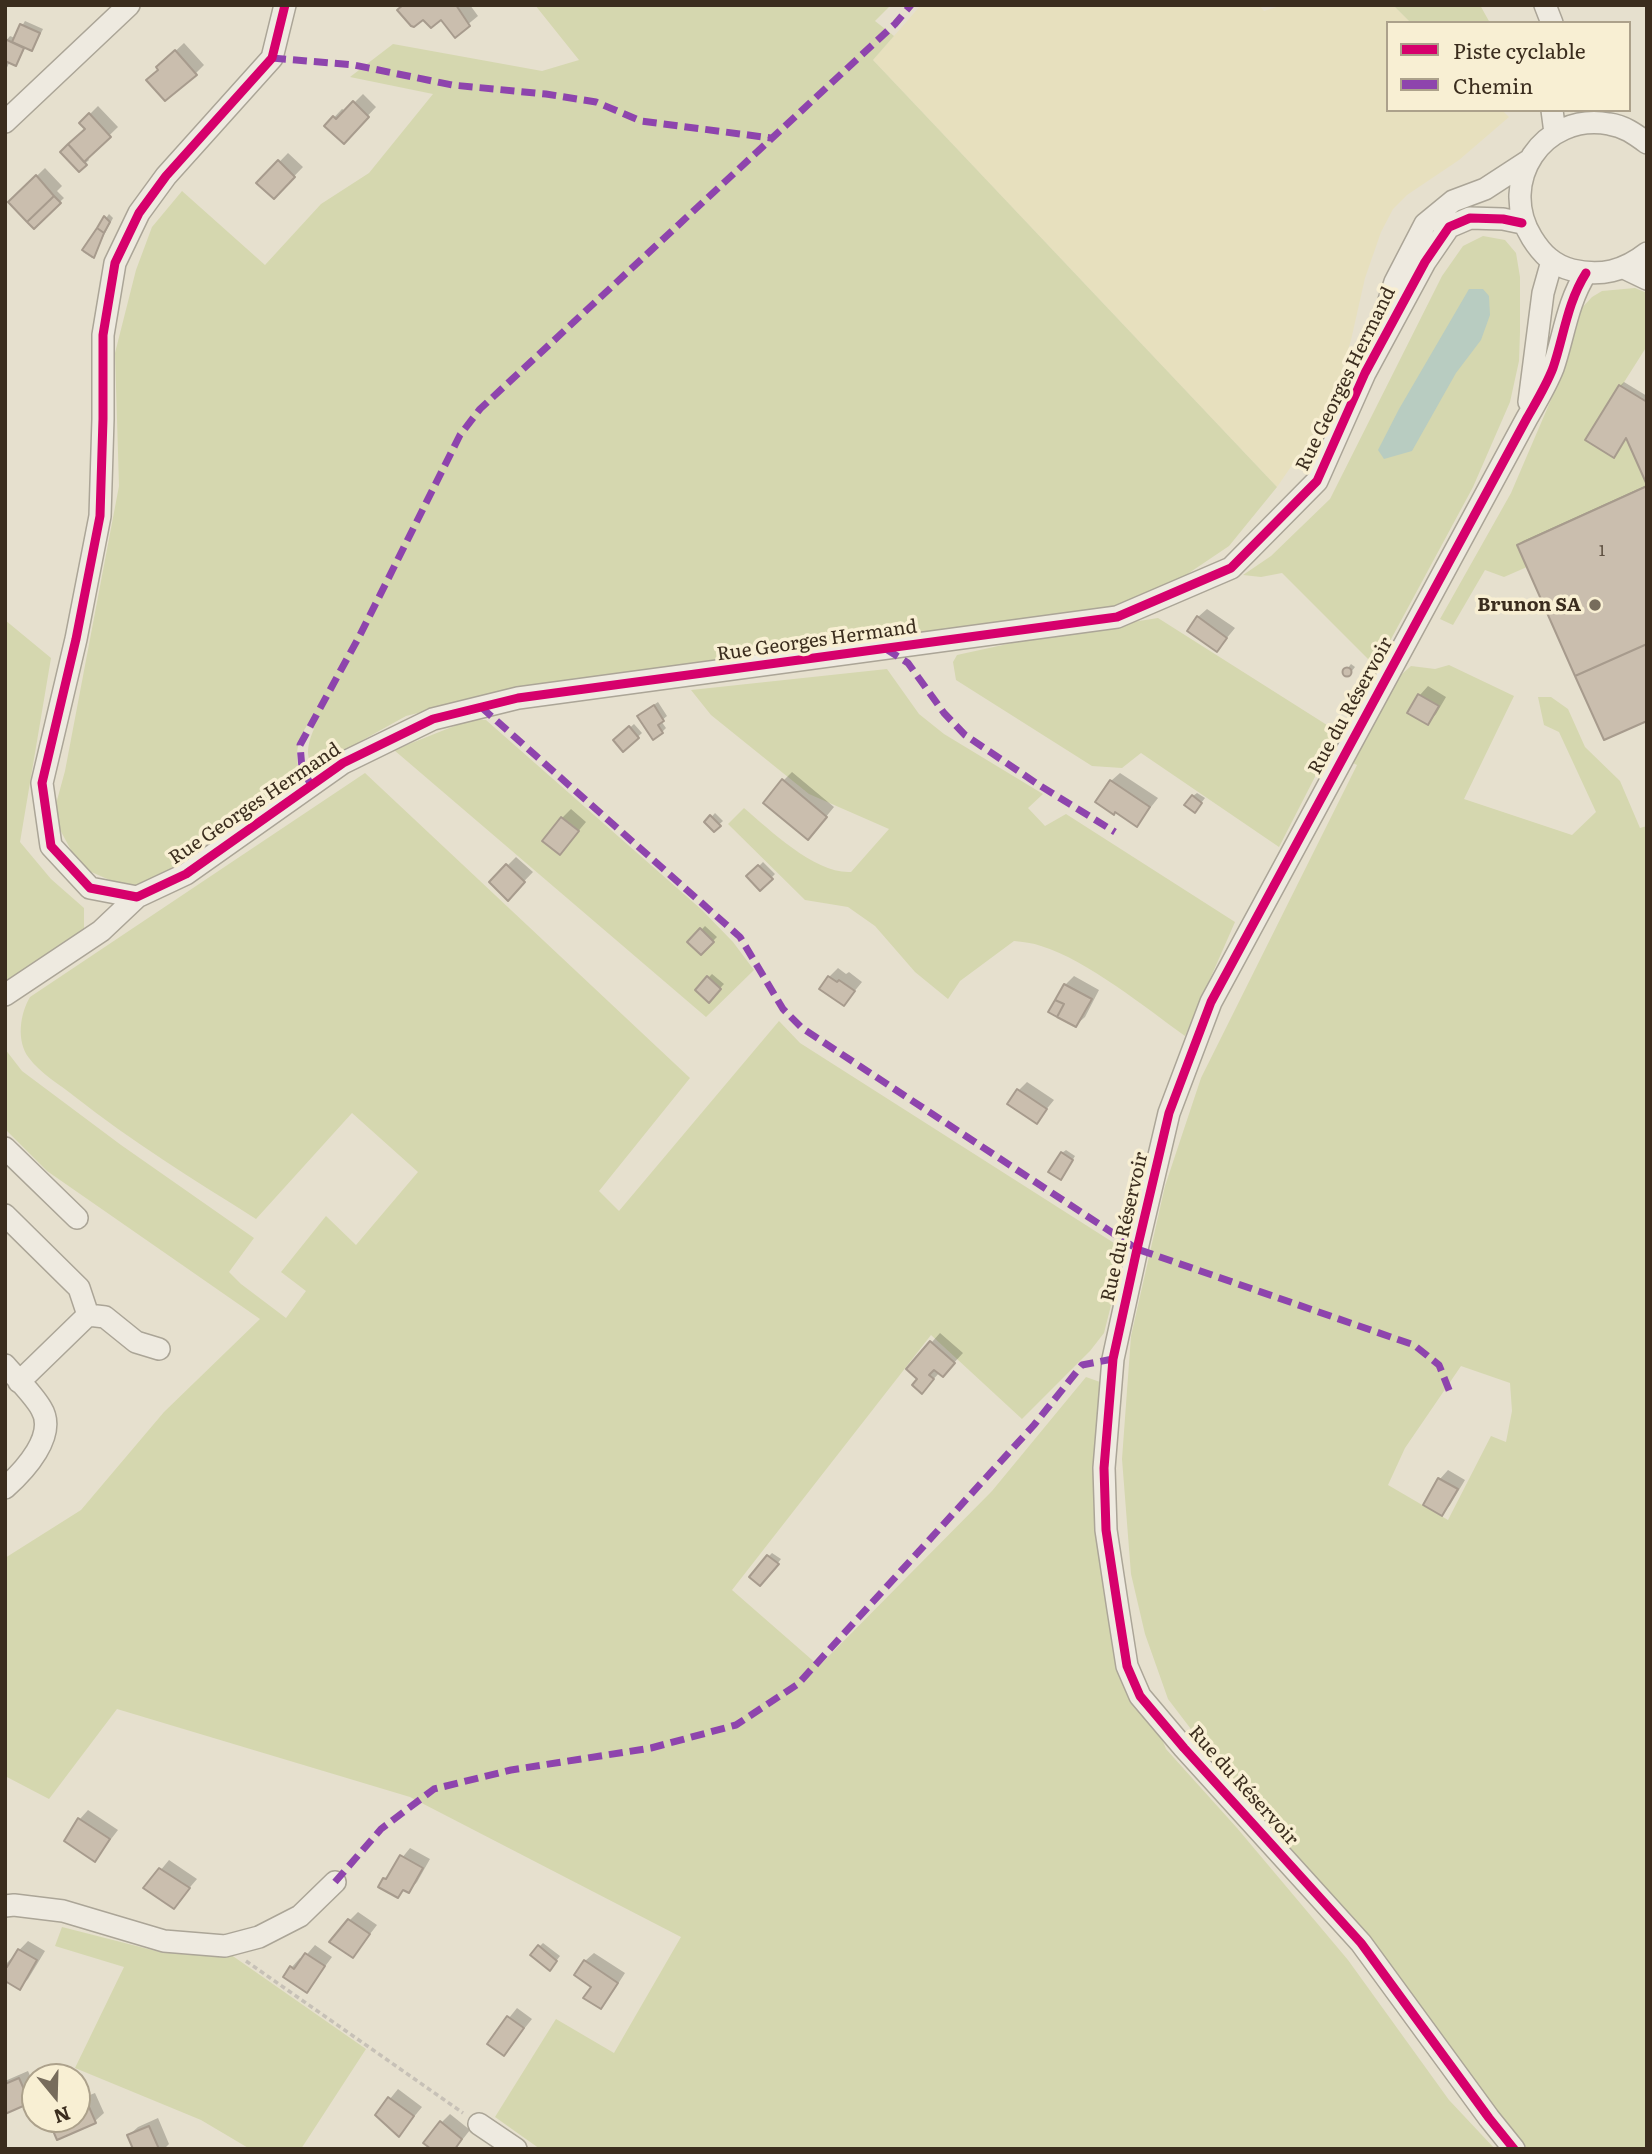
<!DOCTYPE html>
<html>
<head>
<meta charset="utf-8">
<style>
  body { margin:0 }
  #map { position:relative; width:1652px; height:2154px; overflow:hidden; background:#e6e0ce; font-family:Literata,serif }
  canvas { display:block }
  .frame { position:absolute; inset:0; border:7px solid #3b2d1e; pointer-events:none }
  .legend { position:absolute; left:1386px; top:21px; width:245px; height:91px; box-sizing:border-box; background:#f8efd3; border:2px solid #aca18b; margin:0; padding:9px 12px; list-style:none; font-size:21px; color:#3b2d1e }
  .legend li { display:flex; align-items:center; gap:14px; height:35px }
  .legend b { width:35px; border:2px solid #aca18b }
  .north { position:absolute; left:21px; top:2063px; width:70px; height:70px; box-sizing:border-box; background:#f8efd3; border:2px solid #aca18b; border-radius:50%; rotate:161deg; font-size:19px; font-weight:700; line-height:28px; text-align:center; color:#3b2d1e }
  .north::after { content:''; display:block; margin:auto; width:24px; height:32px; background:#776c5c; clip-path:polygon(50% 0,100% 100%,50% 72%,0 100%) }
</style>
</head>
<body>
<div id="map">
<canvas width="1652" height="2154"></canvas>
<div class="frame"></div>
<ul class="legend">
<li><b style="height:9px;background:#d6006c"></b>Piste cyclable</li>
<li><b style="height:9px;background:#8e44ad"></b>Chemin</li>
</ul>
<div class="north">N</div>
</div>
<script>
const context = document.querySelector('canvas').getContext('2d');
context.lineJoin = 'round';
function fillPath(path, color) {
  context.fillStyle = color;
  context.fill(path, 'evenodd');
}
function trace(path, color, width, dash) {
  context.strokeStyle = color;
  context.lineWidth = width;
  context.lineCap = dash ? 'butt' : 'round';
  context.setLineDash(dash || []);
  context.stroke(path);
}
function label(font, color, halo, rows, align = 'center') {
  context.font = font + ' Literata,serif';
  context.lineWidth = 7;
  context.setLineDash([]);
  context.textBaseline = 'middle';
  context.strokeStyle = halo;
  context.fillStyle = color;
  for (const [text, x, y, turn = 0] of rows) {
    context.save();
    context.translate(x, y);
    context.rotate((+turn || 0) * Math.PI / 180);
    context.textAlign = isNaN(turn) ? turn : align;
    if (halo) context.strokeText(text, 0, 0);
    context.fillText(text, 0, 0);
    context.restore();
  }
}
const farmland = new Path2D(`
  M921,5H1259L1264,11L1283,5H1393L1411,23H1388V110H1502L1509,117L1459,160L1407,195L1393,209L1381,232L1365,278L1351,340L1330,410L1277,487L873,60Z`);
const green = new Path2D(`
  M535,5H891L875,21L894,36L873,60L1277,487L1229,546L1183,577L1130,604L1083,614L494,694L406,716L361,741L315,769C304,757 308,743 314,729L308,724C297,740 293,758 302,777L268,797L156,879L132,886L112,881L89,871L73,854L57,824L56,804L65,771L119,486L115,353L136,270L152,227L182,191L265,265L321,204L369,173L433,94L350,77L393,44L542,71L579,60Z
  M1393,5H1480L1490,23H1411Z
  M1483,236L1505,240L1516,253L1520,277V332L1519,361L1510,402L1473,487L1376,667L1282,573L1261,577L1243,575L1271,556L1330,499L1442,276L1463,246Z
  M1635,288L1647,293V346L1621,387L1618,386L1585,440L1614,458L1626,438L1647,486L1517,545L1527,567L1504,577L1485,570L1453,625L1440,619L1511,493L1565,367L1578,312L1592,297L1602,291Z
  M1158,618L1338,732L1279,847L1141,753L1122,768L1092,766L956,680L953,662L957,655L1044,636Z
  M5,620L51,658L20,842L51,879L84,908V932L5,983Z
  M1449,665L1514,696L1464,799L1572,835L1596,812L1559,732L1544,725L1538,697H1551L1568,709L1585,747L1620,781L1640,828L1647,826V2149H1528L1478,2090L1373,1946L1226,1775L1168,1699L1145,1634L1131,1574L1122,1459L1131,1336L1165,1186L1201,1078L1357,765L1349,761L1394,681L1411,666L1435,669ZM1461,1366L1510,1383L1512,1411L1506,1442L1491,1436L1448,1520L1388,1485L1405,1448Z
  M887,669L919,714L944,734L1043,794L1028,808L1045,826L1066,814L1235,922L1185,1036C1146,1008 1087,960 1041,946C1033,943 1023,942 1014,941L960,981L948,999L915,972L875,926L848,907L805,900L728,824L744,808C770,830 815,874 851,872L889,829L809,794L711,715L691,690Z
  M472,719L486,720L702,910L733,942L754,970L706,1017L394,750Z
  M365,773L690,1078L599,1191L619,1211L779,1021L800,1043L1125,1250L1104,1333L1090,1351L1022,1419L931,1335L732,1590L819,1666L992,1491L1086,1377L1100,1382L1095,1455L1097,1537L1144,1693L1166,1749L1237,1828L1348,1960L1449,2100L1495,2149H540L495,2117L556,2019L614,2053L681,1937L410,1797L117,1709L49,1799L5,1776V1558L81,1510L164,1412L260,1319L47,1171L5,1129V1049L22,1071L121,1145L254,1238L229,1272L241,1284L286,1318L306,1291L281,1272L326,1216L356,1245L418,1172L352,1113L256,1219C193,1179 132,1142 74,1096C59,1084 40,1073 29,1058C16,1041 20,1014 30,997Z
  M62,1927L160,1952H227L366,2049L301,2149H250L201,2120L75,2068L124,1967L55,1946Z`);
const water = new Path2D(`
  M1469,289H1483L1489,296L1490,315L1481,340L1456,373L1412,451L1384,459L1378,450L1399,409Z`);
const shadow = new Path2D(`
  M404,5H470L478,16L455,35L441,18Z
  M25,21L43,29L35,45L31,49L26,46L19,60L16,64L10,61L5,72V42L10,36L15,38Z
  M184,43L204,65L195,74L167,59Z
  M363,94L376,107L344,141L326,126L342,109L346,111Z
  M98,106L118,127L87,157L89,160L79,169L87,128L81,123Z
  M288,153L303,167L274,197L259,183Z
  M45,168L62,186L57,191L64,198L34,226L10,202Z
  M109,214L113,218L92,258L83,252Z
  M1624,382L1647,396V481L1627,436L1617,452L1620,386Z
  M1647,485V720L1519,545L1523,541Z
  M1207,609L1235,628L1217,650L1198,617Z
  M1351,664L1355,667L1348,676L1344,673Z
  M1428,686L1446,697L1436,714L1428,723L1409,713L1420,695Z
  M658,702L667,716L661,721L666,728L662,732L643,712Z
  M634,724L642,733L623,750L615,741Z
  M792,772L834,807L816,829L783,781Z
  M1120,773L1158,798L1137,825L1111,781Z
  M1197,793L1205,798L1198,807L1193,796Z
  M571,809L586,822L560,853L562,818Z
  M715,813L723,821L714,829L707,822Z
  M516,857L533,872L508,898L491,882Z
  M763,862L775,874L760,889L749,876Z
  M705,926L717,937L701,953L690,942Z
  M838,968L846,974L849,972L862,982L844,1004L829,977Z
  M712,974L724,984L709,1000L697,990Z
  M1074,976L1099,990L1085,1017L1076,1025L1065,985Z
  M1027,1082L1054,1100L1036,1122L1018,1091Z
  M1066,1150L1075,1156L1064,1174L1062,1153Z
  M940,1333L963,1353L951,1366L940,1372L930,1383L920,1379L908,1369Z
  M1448,1470L1465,1480L1450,1505L1442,1514L1440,1479Z
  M772,1553L781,1559L764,1580L769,1556Z
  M88,1810L118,1830L95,1860L66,1841L80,1819Z
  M410,1848L430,1859L417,1882L409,1891L385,1879Z
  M169,1860L197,1879L174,1906L146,1888Z
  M358,1912L377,1925L353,1956L350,1920Z
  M28,1941L45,1951L28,1979L20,1987L5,1979V1965Z
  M543,1943L560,1956L553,1965L539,1947Z
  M315,1945L332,1957L307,1991L286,1976L292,1967L300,1958L302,1960Z
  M594,1953L625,1973L609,1998L600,2007L585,1961Z
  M517,2008L532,2019L504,2054L489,2043Z
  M28,2071L35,2087V2096L29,2102L5,2112V2081Z
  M398,2089L422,2107L399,2135L377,2115Z
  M95,2093L104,2113L95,2121L50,2119H77V2100Z
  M450,2114L470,2130L455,2149L441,2123Z
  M158,2118L169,2144L164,2149H135L129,2135L138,2127Z`);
const building = new Path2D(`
  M403,5H456L470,26L455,38L441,20L431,28L423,20L414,27L411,26L397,10Z
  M20,24L40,33L32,51L12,42Z
  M5,39L24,48L16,66L5,61Z
  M175,50L197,75L165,101L146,80L158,70L156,67Z
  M353,101L369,117L344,144L324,126L333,116L336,119Z
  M89,113L111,137L84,162L68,144L85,129L79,123Z
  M68,144L87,165L79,172L60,152Z
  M278,160L295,177L274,199L256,183Z
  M36,175L54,196L27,222L8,202Z
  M54,196L61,203L34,229L27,222Z
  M104,216L110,222L104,233L97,228Z
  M97,228L104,233L94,258L82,250Z
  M1619,385L1647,402V485L1626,438L1614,458L1585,440Z
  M1647,486V644L1575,676L1517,545Z
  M1197,616L1227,638L1217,652L1187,631Z
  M1647,644V721L1604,740L1575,676Z
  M1342.5 672a4.5 4.5 0 1 1 9 0a4.5 4.5 0 1 1-9 0Z
  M1418,694L1439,706L1428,725L1407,713Z
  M654,705L664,721L658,725L663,733L653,740L637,716Z
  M629,726L639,738L623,752L613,740Z
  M782,779L827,817L808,840L763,803Z
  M1110,780L1150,807L1137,827L1115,812L1114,815L1095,802Z
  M1192,795L1202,803L1195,813L1184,805Z
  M710,815L721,826L714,832L704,822Z
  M561,817L579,831L560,855L542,841Z
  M506,864L525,882L508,901L489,882Z
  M758,865L773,879L760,891L746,876Z
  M700,928L714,942L701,955L687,942Z
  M707,976L721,989L709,1003L695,990Z
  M828,976L837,982L839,980L855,991L844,1006L819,989Z
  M1064,984L1092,999L1076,1027L1057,1017L1064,1004L1055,1000Z
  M1055,1000L1064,1004L1057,1017L1048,1012Z
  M1017,1089L1047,1109L1037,1124L1007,1104Z
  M1061,1152L1073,1160L1061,1180L1048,1172Z
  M930,1341L955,1363L943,1377L934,1370L929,1375L934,1379L922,1394L912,1385L917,1379L906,1369Z
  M1438,1478L1458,1489L1442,1516L1423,1505Z
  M767,1555L779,1564L760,1586L749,1577Z
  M78,1818L110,1839L95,1862L64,1841Z
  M400,1855L423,1868L409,1893L403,1890L398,1898L378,1887L383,1878L386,1879Z
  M159,1868L190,1888L174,1909L143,1888Z
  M348,1919L370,1934L353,1958L329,1942Z
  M538,1945L557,1961L550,1971L530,1955Z
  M18,1949L37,1960L20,1990L5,1981V1966L7,1967Z
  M305,1953L325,1966L307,1993L283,1977L290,1966L294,1969Z
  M584,1960L618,1983L601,2009L583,1998L591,1987L574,1975Z
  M507,2016L524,2028L504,2056L487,2044Z
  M19,2078L30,2103L5,2114V2084Z
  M388,2097L414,2116L399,2137L375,2115Z
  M86,2100L96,2123L57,2140L48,2119H77V2104Z
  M440,2121L462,2139L455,2149H431L423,2143Z
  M149,2126L159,2149H133L127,2135Z`);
const path = new Path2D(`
  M246,1961L463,2113`);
const minor = new Path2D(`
  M285,5L272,58L166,176L139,213L115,263L103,335V419L100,516L76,639L42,783L51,846L90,888L137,897L186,874L343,763L433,719L518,698L1117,617L1231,568L1317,481L1365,373L1425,262L1449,227L1470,218L1503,219L1522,223
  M1545,5L1552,23
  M1552,110L1555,133
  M5,122L129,5
  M1647,143C1635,134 1624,126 1609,124C1543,112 1497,182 1532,238C1542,254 1553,265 1572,270C1601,277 1624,271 1647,253
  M1624,268L1647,279
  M1383,319L1395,282L1425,224L1453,201L1485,189L1528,161
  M1529,402L1543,293L1552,261
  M5,995L101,931L137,897
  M5,1148L77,1218
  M5,1215L79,1288L88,1315L105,1317L136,1342L159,1349
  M5,1365C17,1379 32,1393 41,1408C58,1435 24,1471 5,1488
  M19,1382L88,1315
  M5,1906L14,1905L63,1911L164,1941L225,1946L259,1937L300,1916L335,1882
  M479,2124L516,2149
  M1514,2149L1489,2118L1361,1943L1184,1748L1140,1696L1127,1666L1118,1609L1106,1530L1104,1468L1113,1359L1137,1249L1169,1113L1211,1002L1527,418C1536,402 1546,386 1553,368C1564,336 1567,303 1586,273`);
const quiet = new Path2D(`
  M272,58L354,65L452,85L546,94L596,102L641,121L771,138
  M886,649L908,663L944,713L965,735L1039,785L1115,832
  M481,707L740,937L783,1009L802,1028L1137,1249L1414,1345L1439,1365L1451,1395
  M311,785L302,768L300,745L360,635L460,435L480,409L895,24L911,5
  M335,1882L381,1829L434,1789L511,1770L651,1748L736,1725L798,1684L1034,1425L1082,1365L1113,1359`);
const cycleway = new Path2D(`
  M285,5L272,58L166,176L139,213L115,263L103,335V419L100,516L76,639L42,783L51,846L90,888L137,897L186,874L343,763L433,719L518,698L1117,617L1231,568L1317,481L1365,373L1425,262L1449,227L1470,218L1503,219L1522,223
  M1514,2149L1489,2118L1361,1943L1184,1748L1140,1696L1127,1666L1118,1609L1106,1530L1104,1468L1113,1359L1137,1249L1169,1113L1211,1002L1527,418C1536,402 1546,386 1553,368C1564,336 1567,303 1586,273`);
const markers = [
  [1595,605,7,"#776c5c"]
];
const numberNames = [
  ["1",1602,551]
];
const streetNames = [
  ["Rue Georges Hermand",1346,379,-64],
  ["Rue Georges Hermand",817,641,-8],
  ["Rue du Réservoir",1351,706,-61],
  ["Rue Georges Hermand",255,804,-34],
  ["Rue du Réservoir",1125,1227,-77],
  ["Rue du Réservoir",1243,1786,48]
];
const poiNames = [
  ["Brunon SA",1581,605]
];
fillPath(farmland, '#e7e0be');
fillPath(green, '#d5d7af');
fillPath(water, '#b8ccc1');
fillPath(shadow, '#0003');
fillPath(building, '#cabeae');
trace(building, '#a79b8d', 2);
trace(minor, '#aba597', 24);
trace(path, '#c7c1b7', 3.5, [5, 3.5]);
trace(minor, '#eeeae0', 21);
trace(quiet, '#8e44ad', 7, [14, 7]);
trace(cycleway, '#d6006c', 9);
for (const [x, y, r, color] of markers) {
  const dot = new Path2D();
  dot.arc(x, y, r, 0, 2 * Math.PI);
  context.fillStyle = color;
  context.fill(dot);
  trace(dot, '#f8efd3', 2.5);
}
label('16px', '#5f5142', null, numberNames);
label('19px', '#3b2d1e', '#f8efd3', streetNames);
label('bold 19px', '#3b2d1e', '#f8efd3', poiNames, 'right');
</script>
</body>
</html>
